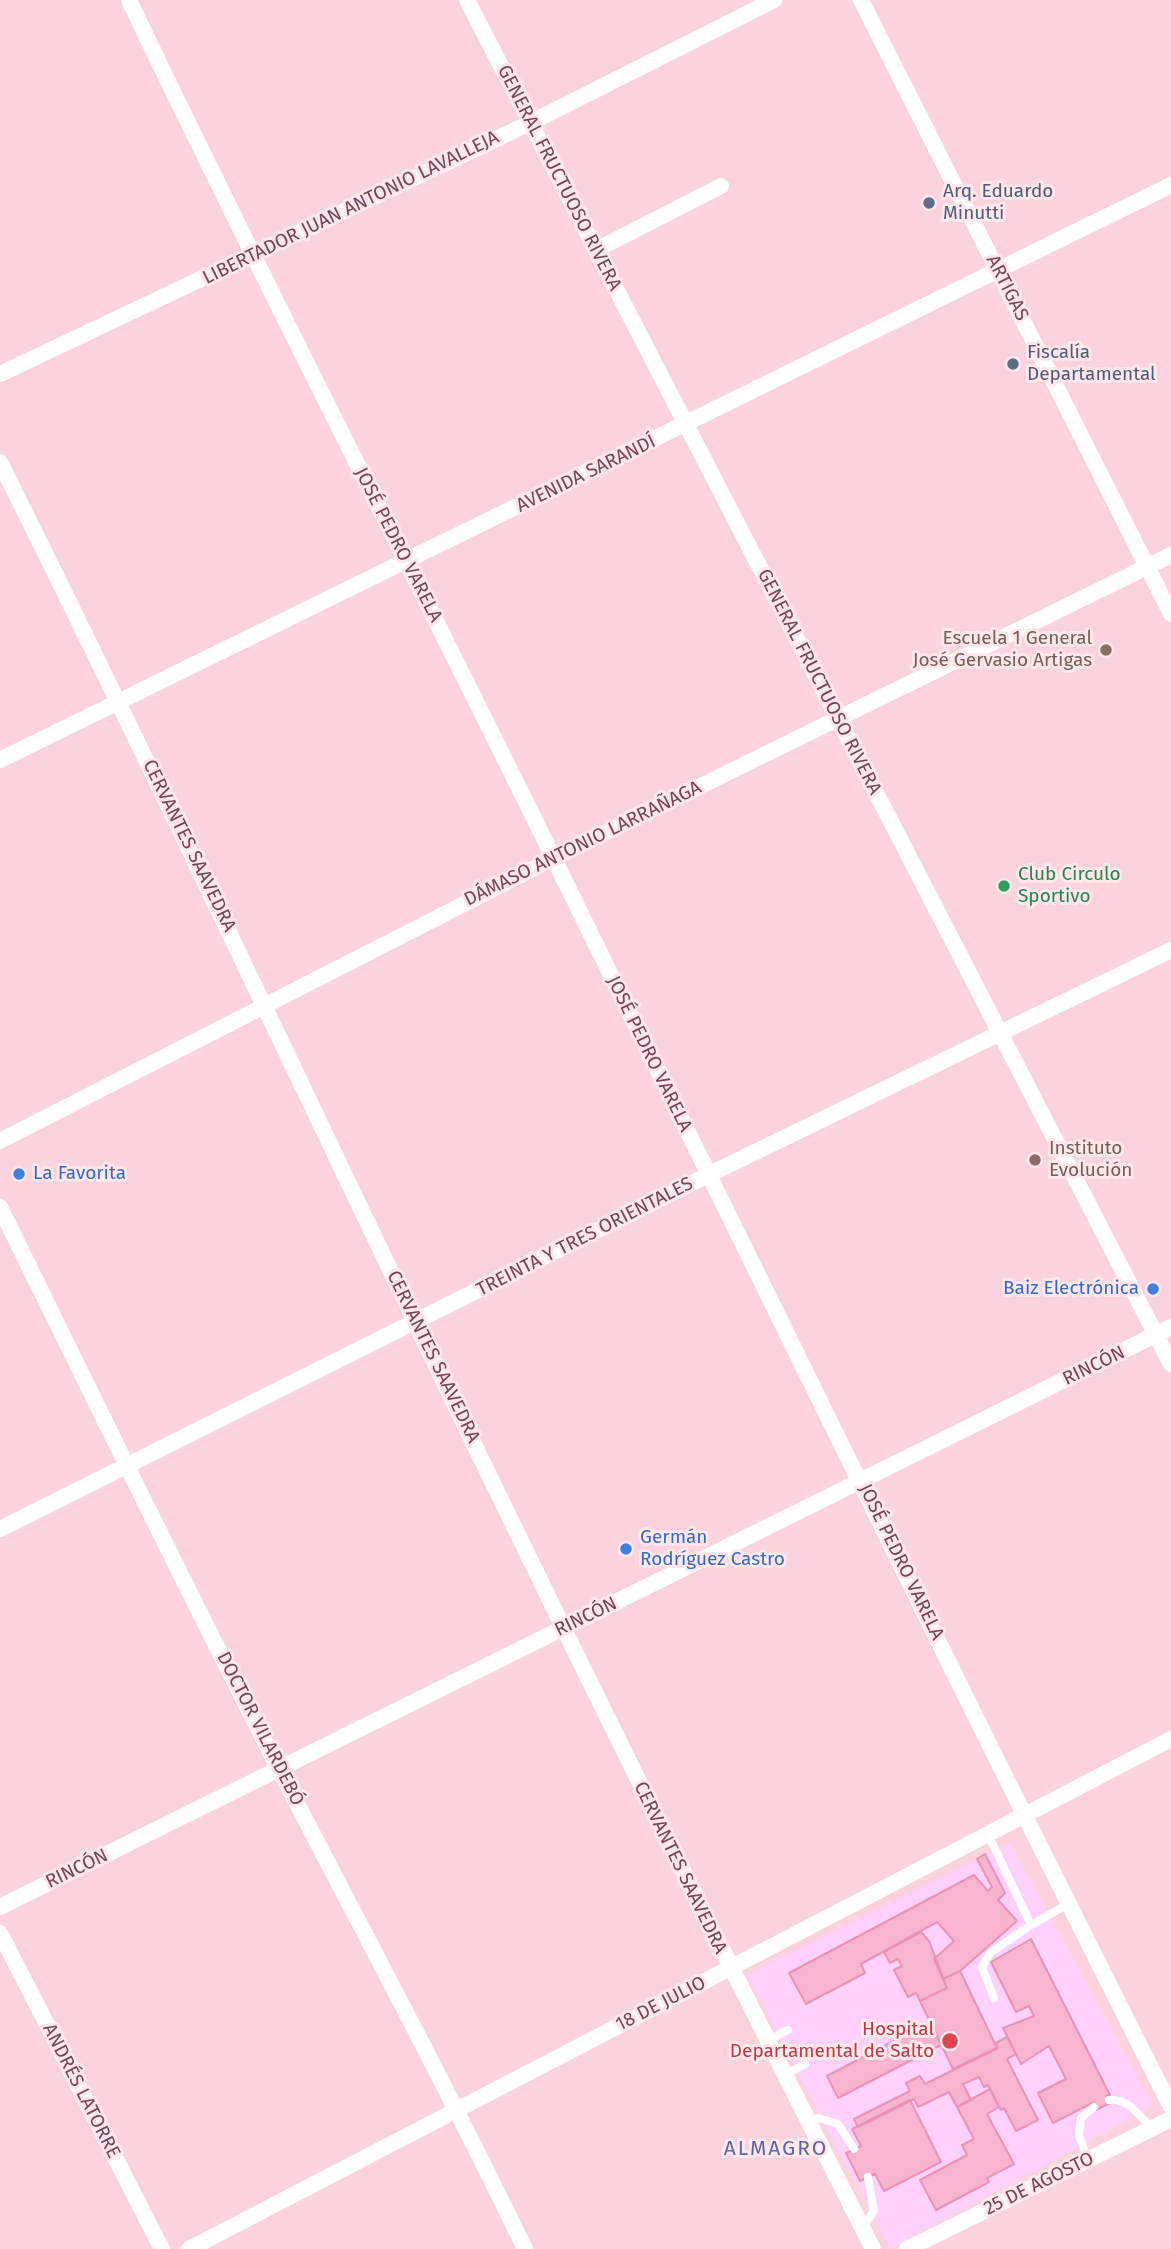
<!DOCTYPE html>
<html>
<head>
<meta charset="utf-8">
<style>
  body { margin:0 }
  canvas { display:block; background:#fedfe5 }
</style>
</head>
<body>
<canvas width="1171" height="2249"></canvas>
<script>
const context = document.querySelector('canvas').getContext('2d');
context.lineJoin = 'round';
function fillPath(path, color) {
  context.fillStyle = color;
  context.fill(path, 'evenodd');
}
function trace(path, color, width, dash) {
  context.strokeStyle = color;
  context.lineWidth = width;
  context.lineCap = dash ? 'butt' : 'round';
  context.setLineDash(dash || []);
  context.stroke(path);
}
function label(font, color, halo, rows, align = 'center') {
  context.font = font + ' "Fira Sans",sans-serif';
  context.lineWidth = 6;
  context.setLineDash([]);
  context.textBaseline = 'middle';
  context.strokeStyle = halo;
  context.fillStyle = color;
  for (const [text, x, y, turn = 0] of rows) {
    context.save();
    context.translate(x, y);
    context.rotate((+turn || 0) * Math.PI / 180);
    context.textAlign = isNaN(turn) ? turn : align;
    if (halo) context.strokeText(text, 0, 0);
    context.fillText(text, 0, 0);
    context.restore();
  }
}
const residential = new Path2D(`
  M0,0H1171V2249H0Z`);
const medical = new Path2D(`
  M1011,1843L1154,2106L890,2249L747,1975Z`);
const building = new Path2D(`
  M985,1854L1005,1893L998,1900L1017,1921L960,1971L943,1979L934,1959L954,1941L937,1922L861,1964L865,1973L806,2004L789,1973L974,1875L988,1891L992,1887L977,1859Z
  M921,1932L929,1941L947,1988L920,2001L916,1993L908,1997L894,1970L902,1966L898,1959L890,1963L884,1952Z
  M1031,1939L1110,2095L1107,2096L1110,2103L1096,2110L1092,2103L1053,2123L1038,2093L1066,2079L1049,2046L1021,2064L1003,2028L1034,2016L1029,2006L1016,2012L991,1962Z
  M960,1971L997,2048L953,2069L920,2001L947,1988L943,1979Z
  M930,2022L941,2045L838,2098L827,2076Z
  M1007,2037L1016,2054L1007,2059L1038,2120L1016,2131L1004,2108L1001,2110L988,2085L984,2087L979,2077L963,2084L971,2100L957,2107L949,2092L918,2107L914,2099L858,2127L854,2119L910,2091L906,2083L920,2076L925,2084L998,2048L996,2043Z
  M990,2089L999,2107L987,2114L1014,2164L987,2178L989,2182L936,2210L920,2180L967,2155L962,2145L974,2139L957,2107Z
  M910,2100L941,2162L884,2191L875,2174L860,2181L846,2153L861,2146L852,2129Z`);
const lane = new Path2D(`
  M988,1834L1031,1925L990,1953L982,1967L994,1998
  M1031,1925L1068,1904
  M767,2041L788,2030
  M785,2075L805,2064
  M1109,2100C1127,2097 1140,2117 1152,2128
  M808,2121L819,2118L838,2124L854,2149
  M1088,2160L1079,2135L1081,2118L1094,2107
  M862,2228L874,2211L868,2177`);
const street = new Path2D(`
  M129,0C266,288 413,571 553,857C758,1274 961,1692 1171,2107
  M467,0L1171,1364
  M861,0L1171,614
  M596,250L721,186
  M0,374L530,123L774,0
  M0,462C143,749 279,1038 417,1326C566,1636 718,1943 873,2249
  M0,760L1171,185
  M0,1141L554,858L1171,555
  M0,1207C92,1395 183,1583 279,1769C362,1929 447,2087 525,2249
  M0,1529L708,1175L1171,950
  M0,1907L1171,1327
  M0,1933L162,2249
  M189,2249L1171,1739
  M907,2249L1171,2119`);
const markers = [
  [929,203,7,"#5c6f8a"],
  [1013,364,7,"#5c6f8a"],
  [1106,650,7,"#8d6e63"],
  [1004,886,7,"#2e9e5b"],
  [1035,1160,7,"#8d6e63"],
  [19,1174,7,"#3f7fe0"],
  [1153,1289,7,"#3f7fe0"],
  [626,1549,7,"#3f7fe0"],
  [950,2041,9,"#e0444e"]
];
const streetNames = [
  ["GENERAL FRUCTUOSO RIVERA",559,178,63],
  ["LIBERTADOR JUAN ANTONIO LAVALLEJA",351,208,-26],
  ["ARTIGAS",1007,288,63],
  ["AVENIDA SARANDÍ",586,474,-26],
  ["JOSÉ PEDRO VARELA",398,545,63],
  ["GENERAL FRUCTUOSO RIVERA",819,682,63],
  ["DÁMASO ANTONIO LARRAÑAGA",583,844,-26],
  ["CERVANTES SAAVEDRA",189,846,64],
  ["JOSÉ PEDRO VARELA",649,1054,64],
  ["TREINTA Y TRES ORIENTALES",585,1237,-27],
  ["CERVANTES SAAVEDRA",433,1357,64],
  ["RINCÓN",1094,1366,-26],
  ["JOSÉ PEDRO VARELA",901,1562,64],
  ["RINCÓN",586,1617,-26],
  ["DOCTOR VILARDEBÓ",260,1729,63],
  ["CERVANTES SAAVEDRA",680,1868,64],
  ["RINCÓN",77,1869,-26],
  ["18 DE JULIO",661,2004,-27],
  ["ANDRÉS LATORRE",81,2091,63],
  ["25 DE AGOSTO",1039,2184,-26]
];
const serviceNames = [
  ["Arq. Eduardo",943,192],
  ["Minutti",943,214],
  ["Fiscalía",1027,353],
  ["Departamental",1027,375]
];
const educationNames = [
  ["Escuela 1 General",1092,639],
  ["José Gervasio Artigas",1092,661],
  ["Instituto",1049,1149,"left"],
  ["Evolución",1049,1171,"left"]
];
const leisureNames = [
  ["Club Circulo",1018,875],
  ["Sportivo",1018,897]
];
const shopNames = [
  ["La Favorita",33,1174],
  ["Baiz Electrónica",1139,1289,"right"],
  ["Germán",640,1538],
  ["Rodríguez Castro",640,1560]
];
const healthNames = [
  ["Hospital",934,2030],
  ["Departamental de Salto",934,2052]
];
const neighbourhoodNames = [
  ["ALMAGRO",776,2149]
];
fillPath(residential, '#fbd3dd');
fillPath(medical, '#fdd1fa');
fillPath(building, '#f6b4cf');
trace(building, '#ea93b8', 2);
trace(lane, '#fff', 8);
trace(street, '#fff', 16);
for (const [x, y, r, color] of markers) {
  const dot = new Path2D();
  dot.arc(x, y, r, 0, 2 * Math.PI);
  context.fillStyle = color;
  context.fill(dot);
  trace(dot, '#ffe7ec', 2.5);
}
label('19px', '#77455b', '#ffe7ec', streetNames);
label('19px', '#4e5e75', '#ffe7ec', serviceNames, 'left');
label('19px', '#785e54', '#ffe7ec', educationNames, 'right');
label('19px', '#27864d', '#ffe7ec', leisureNames, 'left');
label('19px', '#366cbe', '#ffe7ec', shopNames, 'left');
label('19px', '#be3a42', '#ffe7ec', healthNames, 'right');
context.letterSpacing = '2px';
label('21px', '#60689b', '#ffe7ec', neighbourhoodNames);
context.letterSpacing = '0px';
</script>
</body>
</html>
